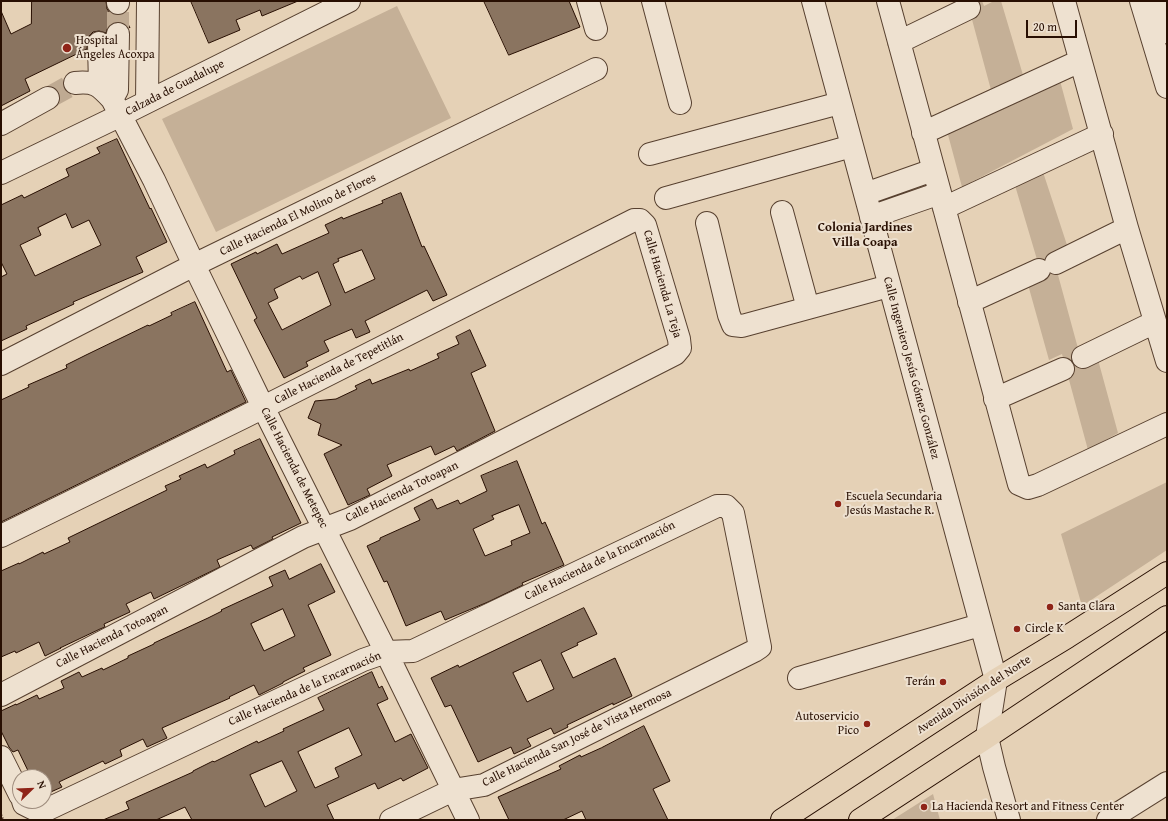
<!DOCTYPE html>
<html>
<head>
<meta charset="utf-8">
<style>
  body { margin:0 }
  #map { position:relative; width:1168px; height:821px; overflow:hidden; background:#e5d1b6; font-family:"Gentium Book Plus",serif }
  canvas { display:block }
  .frame { position:absolute; inset:0; border:2px solid #280f02; pointer-events:none }
  .north { position:absolute; left:12px; top:769px; width:40px; height:40px; box-sizing:border-box; background:#eee1d0; border:1px solid #9f8d7e; border-radius:50%; rotate:67deg; font-size:11px; font-weight:700; line-height:16px; text-align:center; color:#280f02 }
  .north::after { content:''; display:block; margin:auto; width:14px; height:18px; background:#8f2418; clip-path:polygon(50% 0,100% 100%,50% 72%,0 100%) }
  .scale { position:absolute; left:1026px; top:20px; width:51px; height:18px; box-sizing:border-box; border:2px solid #280f02; border-top:0; padding-left:5px; font-size:12px; line-height:14px; white-space:nowrap; color:#280f02; -webkit-text-stroke:3px #eee1d0; paint-order:stroke }
</style>
</head>
<body>
<div id="map">
<canvas width="1168" height="821"></canvas>
<div class="frame"></div>
<div class="north">N</div>
<div class="scale">20 m</div>
</div>
<script>
const context = document.querySelector('canvas').getContext('2d');
context.lineJoin = 'round';
function fillPath(path, color) {
  context.fillStyle = color;
  context.fill(path, 'evenodd');
}
function trace(path, color, width, dash) {
  context.strokeStyle = color;
  context.lineWidth = width;
  context.lineCap = dash ? 'butt' : 'round';
  context.setLineDash(dash || []);
  context.stroke(path);
}
function label(font, color, halo, rows, align = 'center') {
  context.font = font + ' "Gentium Book Plus",serif';
  context.lineWidth = 4;
  context.setLineDash([]);
  context.textBaseline = 'middle';
  context.strokeStyle = halo;
  context.fillStyle = color;
  for (const [text, x, y, turn = 0] of rows) {
    context.save();
    context.translate(x, y);
    context.rotate((+turn || 0) * Math.PI / 180);
    context.textAlign = isNaN(turn) ? turn : align;
    if (halo) context.strokeText(text, 0, 0);
    context.fillText(text, 0, 0);
    context.restore();
  }
}
const green = new Path2D(`
  M967,1H982L984,6L994,1H1001L1023,75L991,90Z
  M397,6L451,118L216,232L162,119Z
  M1059,77L1073,129L962,187L947,131Z
  M1042,169L1067,245L1052,253L1082,363L1097,356L1118,433L1088,450L1062,354L1049,360L1027,281L1041,273L1014,182Z
  M1167,482V550L1082,606L1061,534Z
  M933,794L940,820H892Z`);
const building = new Path2D(`
  M32,1H106L107,9L111,14L118,15L123,14L130,28L124,23L118,22L112,23L108,27L106,33L99,31L93,32L88,37L87,49L25,79L30,91L1,106V11L11,34L31,24Z
  M191,1H298L262,16L260,10L236,20L240,30L209,43Z
  M484,1H569L580,27L509,55Z
  M117,139L150,209L151,208L167,242L136,257L143,272L73,302L74,304L26,326L27,329L1,341V277L7,274L1,262V205L22,195L24,198L69,176L66,169L100,153L97,148ZM66,214L72,228L89,220L101,245L35,276L20,245L41,235L38,228Z
  M401,193L422,247L424,246L447,295L433,301L427,290L365,321L370,332L356,338L352,329L324,341L329,351L306,362L308,366L284,378L254,320L257,318L231,264L256,252L257,254L277,244L282,254L329,233L325,225L342,217L343,219L383,203L382,201ZM362,250L375,279L345,293L333,264L339,261L338,259ZM318,272L331,305L282,330L268,303L278,298L274,289L300,276L302,279Z
  M195,302L227,372L231,370L246,402L1,522V400L29,387L28,385L67,368L66,365L86,355L148,325L149,326L172,315L171,313Z
  M470,330L486,366L471,373L495,431L457,451L454,446L435,455L431,446L387,465L392,476L367,489L370,495L348,505L324,454L342,445L318,435L321,424L308,418L315,401L336,399L357,389L355,386L370,379L372,384L409,369L410,371L439,358L437,354L459,344L456,337Z
  M260,439L301,523L272,537L273,539L253,549L251,545L217,560L220,567L154,599L151,592L126,604L130,612L104,624L105,627L100,629L60,648H61L45,656L39,642L16,653L15,651L1,657V571L19,563V564L43,552L44,554L70,542L68,538L167,490L165,486L181,479L179,476L205,464L207,468L235,454L234,451Z
  M517,461L542,524L545,522L564,565L522,583L523,585L488,602L445,620L441,611L406,626L387,581L384,582L367,546L380,540V538L420,520L414,508L432,499L437,509L458,500L460,504L487,491L481,476ZM519,505L530,533L511,541L512,545L485,556L473,529L494,519L492,516Z
  M321,564L335,592L308,605L331,655L303,668L305,671L283,682V683L259,695L254,685L229,697L230,698L162,728L167,738L147,747L143,739L120,750L122,756L105,764L103,761L59,782L62,787L44,795V777H31L18,750L13,752L9,747L1,731V711L16,704V705L37,695L39,699L64,688L61,681L79,672L82,677L102,668L103,670L128,658V656L154,644V643L208,618L222,611L221,610L273,586L269,577L285,570L289,579ZM283,609L295,636L264,651L251,624Z
  M584,608L597,634L577,643L578,645L561,653L573,678L615,658L632,696L613,705V703L567,725L568,727L554,734L551,728L527,739L531,746L514,754L511,747L478,762L451,705L445,707L431,678L458,665L459,667ZM541,660L554,689L527,702L513,673Z
  M372,672L379,688L382,686L388,699L377,704L395,742L411,734L428,768L403,781L401,778L378,789L375,783L327,805L334,820H192L185,807L156,820H103L129,809L126,802L193,772V771L213,761L214,762L257,741L258,743L284,731L283,729L324,710L318,698ZM349,728L362,755L335,768L339,777L315,788L298,752ZM282,761L297,791L265,807L250,775Z
  M644,726L670,781L653,789L668,820H586L582,811L563,820H509L498,797L561,769L559,766L580,755L581,757L601,748Z`);
const minorTunnel = new Path2D(`
  M118,34V3
  M48,98L75,83`);
const path = new Path2D(`
  M1,815L3,820`);
const minor = new Path2D(`
  M118,1V3
  M588,1L596,29
  M653,1L680,103
  M813,1L996,680L987,737L994,767L1009,820
  M888,1L1019,484L1028,488L1038,485L1167,424
  M1064,1L1127,228L1167,361
  M1141,1L1167,87
  M1158,1L1167,32
  M118,34L117,90L112,99L154,180L194,265L263,407L386,652L468,820
  M899,42L969,8
  M99,43L100,86
  M75,83C95,81 99,85 112,99
  M147,102L148,1
  M1,124L48,98
  M923,133L1080,61
  M650,154L840,103
  M1,173L121,115L349,1
  M865,194L933,170
  M666,198L852,146
  M944,208L1102,134
  M782,212L808,308
  M871,217L940,193
  M707,223L729,315L733,325L742,326L889,286
  M1056,263L1127,228
  M969,302L1039,270
  M1083,357L1155,322
  M1,364L194,265L596,69
  M995,399L1063,369
  M1,536L244,417L634,220H640L645,225L679,339L680,348L675,354L350,519L303,537L1,695
  M799,678L980,625
  M1,757L20,795
  M23,801L24,804L38,811L46,810L363,660L386,652L413,651L717,506H726L733,513L760,647L754,651L484,785L453,790L391,820
  M1108,820L1167,783`);
const major = new Path2D(`
  M782,820L996,680L1067,637L1167,573
  M860,820L987,737L1167,617`);
const markers = [
  [67,48,5,"#8f2418"],
  [838,504,4,"#8f2418"],
  [1050,607,4,"#8f2418"],
  [1017,629,4,"#8f2418"],
  [943,682,4,"#8f2418"],
  [867,724,4,"#8f2418"],
  [924,807,4,"#8f2418"]
];
const poiNames = [
  ["Hospital",76,41],
  ["Ángeles Acoxpa",76,55],
  ["Escuela Secundaria",846,497],
  ["Jesús Mastache R.",846,511],
  ["Santa Clara",1058,607],
  ["Circle K",1025,629],
  ["Terán",935,682,"right"],
  ["Autoservicio",859,717,"right"],
  ["Pico",859,731,"right"],
  ["La Hacienda Resort and Fitness Center",932,807]
];
const streetNames = [
  ["Calzada de Guadalupe",175,88,-27],
  ["Calle Hacienda El Molino de Flores",298,215,-26],
  ["Calle Hacienda La Teja",662,284,74],
  ["Calle Ingeniero Jesús Gómez González",911,368,75],
  ["Calle Hacienda de Tepetitlán",339,369,-27],
  ["Calle Hacienda de Metepec",294,468,63],
  ["Calle Hacienda Totoapan",402,492,-26],
  ["Calle Hacienda de la Encarnación",600,561,-26],
  ["Calle Hacienda Totoapan",112,637,-27],
  ["Calle Hacienda de la Encarnación",305,689,-24],
  ["Avenida División del Norte",974,695,-33],
  ["Calle Hacienda San José de Vista Hermosa",577,738,-26]
];
const neighbourhoodNames = [
  ["Colonia Jardines",865,228],
  ["Villa Coapa",865,243]
];
fillPath(green, '#c5b097');
fillPath(building, '#8a7460');
trace(building, '#280f02', 1);
trace(minorTunnel, '#bfaa92', 22, [22, 11]);
trace(minor, '#57402f', 24);
trace(major, '#280f02', 24);
trace(path, '#280f02', 2.5, [1, 2]);
trace(minor, '#eee1d0', 22);
trace(major, '#e5d1b6', 22);
for (const [x, y, r, color] of markers) {
  const dot = new Path2D();
  dot.arc(x, y, r, 0, 2 * Math.PI);
  context.fillStyle = color;
  context.fill(dot);
  trace(dot, '#eee1d0', 1.5);
}
label('12px', '#280f02', '#eee1d0', poiNames, 'left');
label('12px', '#280f02', '#eee1d0', streetNames);
label('bold 13px', '#280f02', '#eee1d0', neighbourhoodNames);
</script>
</body>
</html>
